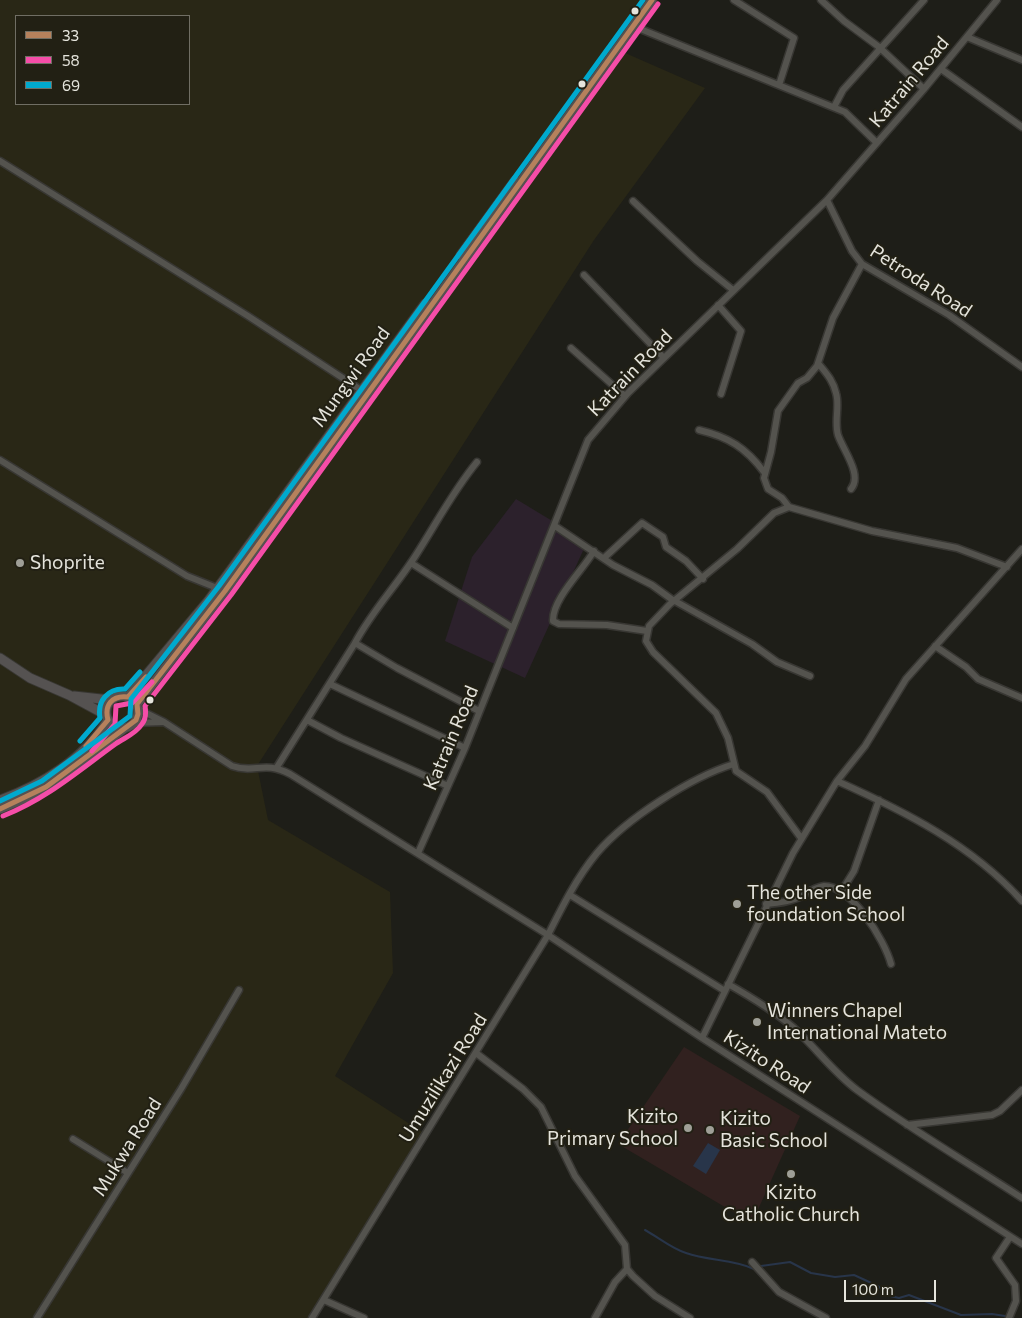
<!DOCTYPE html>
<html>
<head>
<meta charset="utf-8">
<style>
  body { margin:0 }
  #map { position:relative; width:1022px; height:1318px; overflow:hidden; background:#1e1e18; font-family:Commissioner,sans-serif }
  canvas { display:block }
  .legend { position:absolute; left:15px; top:15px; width:175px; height:90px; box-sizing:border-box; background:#222014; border:1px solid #706e64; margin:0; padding:6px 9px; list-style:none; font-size:15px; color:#e5e4dc }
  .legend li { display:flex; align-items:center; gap:10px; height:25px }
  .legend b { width:25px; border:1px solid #706e64 }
  .scale { position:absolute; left:844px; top:1280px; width:92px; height:22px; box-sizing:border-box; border:2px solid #e5e4dc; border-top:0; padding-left:6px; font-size:15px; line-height:18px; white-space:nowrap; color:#e5e4dc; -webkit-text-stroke:4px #222014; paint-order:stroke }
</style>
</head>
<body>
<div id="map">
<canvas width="1022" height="1318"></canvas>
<ul class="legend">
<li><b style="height:6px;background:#b6815c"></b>33</li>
<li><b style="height:6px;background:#f54da8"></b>58</li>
<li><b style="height:6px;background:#00a9ce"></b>69</li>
</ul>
<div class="scale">100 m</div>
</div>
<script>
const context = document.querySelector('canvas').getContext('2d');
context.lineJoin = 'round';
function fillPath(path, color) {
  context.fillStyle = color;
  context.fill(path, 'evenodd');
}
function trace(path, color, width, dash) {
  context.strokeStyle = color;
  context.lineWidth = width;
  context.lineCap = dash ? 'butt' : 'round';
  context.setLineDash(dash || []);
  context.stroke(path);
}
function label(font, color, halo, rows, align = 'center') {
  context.font = font + ' Commissioner,sans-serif';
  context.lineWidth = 4;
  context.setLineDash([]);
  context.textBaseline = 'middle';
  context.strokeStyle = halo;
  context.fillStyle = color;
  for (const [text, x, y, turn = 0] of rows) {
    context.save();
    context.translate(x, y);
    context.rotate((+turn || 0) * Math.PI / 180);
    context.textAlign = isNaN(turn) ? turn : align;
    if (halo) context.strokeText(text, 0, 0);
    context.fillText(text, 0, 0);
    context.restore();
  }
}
const commercial = new Path2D(`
  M516,499L587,542L525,678L445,641L472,557Z`);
const built = new Path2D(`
  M0,0H642L607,45L705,88L594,240L257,766L268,820L390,892L393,973L335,1076L427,1135L316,1318H0ZM16,16H189V104H16Z`);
const education = new Path2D(`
  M684,1047L800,1116L752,1223L618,1144Z`);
const water = new Path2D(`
  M708,1143L720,1150L706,1174L693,1166Z`);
const stream = new Path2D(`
  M645,1230C658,1237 672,1249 686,1253C708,1261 733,1259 754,1269
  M761,1266L790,1262L811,1273L835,1277L854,1275L878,1286L890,1296L899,1298L909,1295L961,1315L992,1314L1005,1316`);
const street = new Path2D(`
  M734,0L794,38L779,85
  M821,0L844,21L879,47L924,89
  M633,26L845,112L877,143
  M967,37L1022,60
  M941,69L1022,127
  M834,107L843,90L924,0
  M0,161L248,316L364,392
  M827,200L852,251L862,264L949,315L1022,367
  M633,201L697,261L733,290
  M584,275L664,358
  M718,305L741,331L721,394
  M571,348L625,396
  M818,363C826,373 833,380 836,393C840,406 834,421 838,435C843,450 863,475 851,489
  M699,430C729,437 746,448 764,472
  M0,460L187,576L217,588
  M477,462C453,491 436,524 416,555C397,585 372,611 355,643L397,668L479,711
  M789,507L782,498L768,489L764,478L771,452L778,411L798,383L807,378L817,366L833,318L862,264
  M555,526L613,565L652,585L674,601
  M594,551C583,570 552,599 553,621L559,624L607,625L647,631
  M604,558L642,523L663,537L666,547L686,561L703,579
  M411,563L513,628
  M675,601L752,644L777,662L810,676
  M935,646L966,667L978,679L1022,698
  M330,684L465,748
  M138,709L164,722L232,766C256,774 263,760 290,774L548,935L702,1038L1022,1244
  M307,720L341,738L448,786
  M134,723L163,722
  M277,767L355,643
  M837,781C904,811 972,845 1022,901
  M801,838L767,792L736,771L728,738L716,713L653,652L646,641L649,626L670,604L737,549L774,513L789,507L872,531L957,548L1007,567
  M418,853L465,748L588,440L628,393L827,200L924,89L997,0
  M841,892L854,871L879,800
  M570,895L725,991
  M766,904C778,903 789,902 800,897C807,893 815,887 824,886C852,886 885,941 891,964
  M728,984C751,997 774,1011 794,1028C816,1048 833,1072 857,1090C910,1129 967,1162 1022,1198
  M702,1038L793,853L837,781L865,746L906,679L1022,549
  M476,1053L523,1089L541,1107L575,1176L625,1245L627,1269L633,1276L655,1296L690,1318
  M907,1125L992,1115L1000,1111L1022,1090
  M73,1139L128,1173
  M752,1262L779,1292L826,1318
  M324,1300L364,1318
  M37,1318L181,1089L239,990
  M312,1318L548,935C562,907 577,877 597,853C626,819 691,777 734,764
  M595,1318L615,1282L627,1269
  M1009,1318L1016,1301L1015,1285L996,1258L1010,1237`);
const secondary = new Path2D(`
  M461,255L515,181
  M0,658L30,678L69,695L106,715
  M106 712a16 16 0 1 1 32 0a16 16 0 1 1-32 0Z
  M74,696L110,700
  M128,697L209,600L425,304
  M137,704L225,591L652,0
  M0,800C42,785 84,759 108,720
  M0,809L44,790L125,728`);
const bus1 = new Path2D(`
  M86,746L108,720C104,705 112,695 128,697L146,677
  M0,809L46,787L136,720L138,714L137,704L225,591L652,0`);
const bus2 = new Path2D(`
  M92,751L115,724L116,706L132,703L152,682
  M3,816C46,799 77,772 114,745C123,738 135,735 142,724C146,719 146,712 145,706L231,595L658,4`);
const bus3 = new Path2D(`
  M80,741L100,718C97,701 108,688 125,689L140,672
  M0,801L42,781L130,716L131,699L219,586L643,0`);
const markers = [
  [635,11,4.5,"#e5e4dc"],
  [582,84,4.5,"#e5e4dc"],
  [20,563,5,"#9f9f97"],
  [150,700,4.5,"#e5e4dc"],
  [737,904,5,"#9f9f97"],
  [757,1022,5,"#9f9f97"],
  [688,1128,5,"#9f9f97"],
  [710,1130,5,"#9f9f97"],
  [791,1174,5,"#9f9f97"]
];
const streetNames = [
  ["Katrain Road",909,82,-50],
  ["Petroda Road",921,281,33],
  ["Katrain Road",630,373,-46],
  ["Mungwi Road",351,377,-54],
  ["Katrain Road",451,738,-67],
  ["Kizito Road",767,1062,33],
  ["Umuzilikazi Road",443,1078,-58],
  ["Mukwa Road",127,1147,-58]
];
const poiNames = [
  ["Shoprite",30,563],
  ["The other Side",747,893],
  ["foundation School",747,915],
  ["Winners Chapel",767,1011],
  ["International Mateto",767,1033],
  ["Kizito",678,1117,"right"],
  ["Primary School",678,1139,"right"],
  ["Kizito",720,1119],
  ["Basic School",720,1141],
  ["Kizito",791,1193,"center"],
  ["Catholic Church",791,1215,"center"]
];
fillPath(commercial, '#2c212c');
fillPath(built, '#292716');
fillPath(education, '#31211f');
fillPath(water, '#28354a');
trace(stream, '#28354a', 2);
trace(street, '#383733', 9);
trace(secondary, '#383733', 11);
trace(street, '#54534e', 6);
trace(secondary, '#555251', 9);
trace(bus1, '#b6815c', 5);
trace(bus2, '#f54da8', 5);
trace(bus3, '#00a9ce', 5);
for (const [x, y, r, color] of markers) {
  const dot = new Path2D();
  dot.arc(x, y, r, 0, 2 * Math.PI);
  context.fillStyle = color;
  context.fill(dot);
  trace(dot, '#222014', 2);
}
label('19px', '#e5e4dc', '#222014', streetNames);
label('19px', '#e5e4dc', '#222014', poiNames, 'left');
</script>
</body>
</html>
